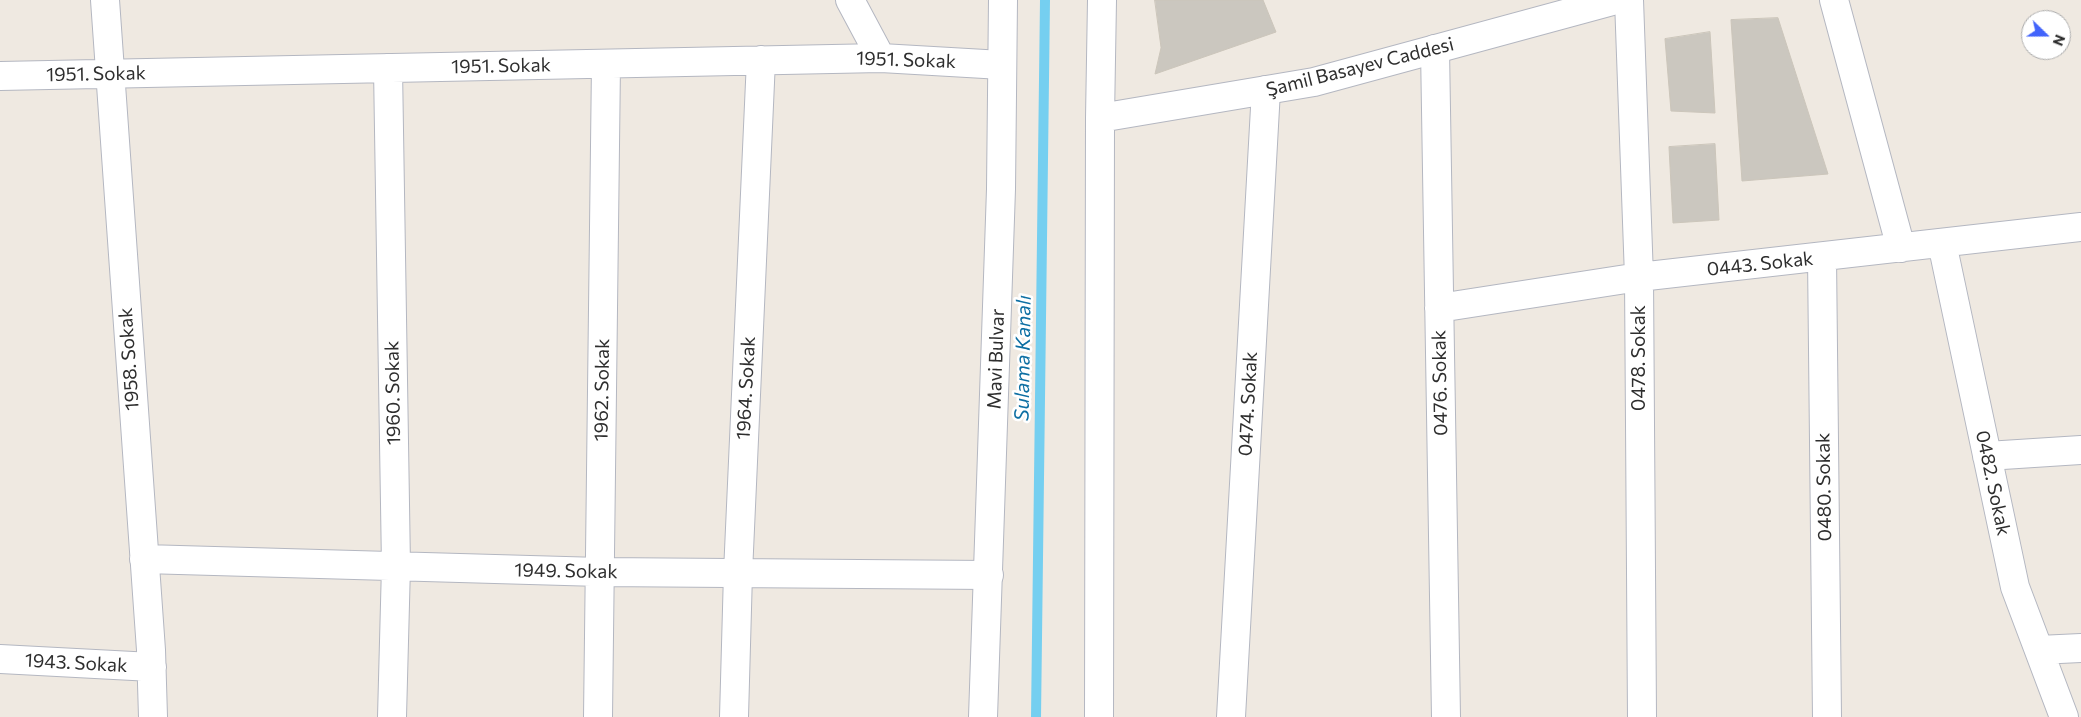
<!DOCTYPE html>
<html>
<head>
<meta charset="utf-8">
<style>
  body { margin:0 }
  #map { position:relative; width:2081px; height:717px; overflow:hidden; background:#efe9e1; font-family:Commissioner,sans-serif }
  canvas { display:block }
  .north { position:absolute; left:2021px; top:10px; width:50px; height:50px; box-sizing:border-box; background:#fff; border:1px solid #ababab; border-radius:50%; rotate:112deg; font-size:14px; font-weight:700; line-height:20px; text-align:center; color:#2e2e2e }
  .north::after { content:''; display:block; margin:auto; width:18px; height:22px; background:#4264fb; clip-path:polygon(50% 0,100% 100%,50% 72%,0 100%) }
</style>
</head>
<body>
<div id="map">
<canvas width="2081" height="717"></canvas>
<div class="north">N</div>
</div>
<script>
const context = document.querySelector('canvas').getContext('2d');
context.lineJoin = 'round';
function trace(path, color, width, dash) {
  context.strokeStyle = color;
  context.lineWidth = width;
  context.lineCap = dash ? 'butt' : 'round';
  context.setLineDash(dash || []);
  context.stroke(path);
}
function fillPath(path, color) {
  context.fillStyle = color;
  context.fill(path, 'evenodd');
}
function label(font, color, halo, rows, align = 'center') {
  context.font = font + ' Commissioner,sans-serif';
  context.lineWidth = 5;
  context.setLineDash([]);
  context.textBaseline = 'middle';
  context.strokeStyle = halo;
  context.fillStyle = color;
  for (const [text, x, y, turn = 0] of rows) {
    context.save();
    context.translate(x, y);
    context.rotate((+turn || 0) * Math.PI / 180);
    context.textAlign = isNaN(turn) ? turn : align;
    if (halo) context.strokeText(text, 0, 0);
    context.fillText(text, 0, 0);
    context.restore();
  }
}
const stream = new Path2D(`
  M1036,717L1045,0`);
const building = new Path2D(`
  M1155,0H1263L1276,32L1155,74L1161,48Z
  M1778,18L1828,174L1742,181L1731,20Z
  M1710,32L1715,113L1671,111L1665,39Z
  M1715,144L1719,220L1673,223L1669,147Z`);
const street = new Path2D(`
  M105,0L151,650L153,717
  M850,0L881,58
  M1629,0L1639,277L1642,717
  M1834,0L1901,248
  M1435,49L1446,717
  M388,68L396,566L392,717
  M0,76L881,58L1002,65
  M1942,243L2015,587L2064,717
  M1822,257L1827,717
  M1439,308L1639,277L2081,227
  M1987,456L2081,450
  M144,559L600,572L989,575
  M2039,650L2081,648
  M0,659L152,667
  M598,717L606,64
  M734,717L738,573L761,60
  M1231,717L1266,90`);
const secondary = new Path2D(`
  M1100,118L1314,82L1616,0
  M983,717L1001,189L1003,0
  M1099,717L1100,118L1102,0`);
const streetNames = [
  ["1951. Sokak",906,60,2],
  ["1951. Sokak",501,66,-1],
  ["Şamil Basayev Caddesi",1360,67,-14],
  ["1951. Sokak",96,74,-1],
  ["0443. Sokak",1760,264,-6],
  ["0478. Sokak",1639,358,-90],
  ["1958. Sokak",129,359,-94],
  ["Mavi Bulvar",996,359,-88],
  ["0476. Sokak",1440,383,-91],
  ["1964. Sokak",746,388,-87],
  ["1962. Sokak",602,390,-89],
  ["1960. Sokak",393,393,-91],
  ["0474. Sokak",1248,404,-87],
  ["0482. Sokak",1993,483,78],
  ["0480. Sokak",1824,487,-91],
  ["1949. Sokak",566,571,1],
  ["1943. Sokak",76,663,3]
];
const waterNames = [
  ["Sulama Kanalı",1023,358,-89]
];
trace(stream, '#75cff0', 10);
fillPath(building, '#cbc7bf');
trace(building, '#cbc5ba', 1);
trace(street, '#b4b7c1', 30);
trace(secondary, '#b4b7c1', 30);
trace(street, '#fff', 28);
trace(secondary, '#fff', 28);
label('19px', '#2e2e2e', '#fff', streetNames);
label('italic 20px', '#0d6fa3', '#fff', waterNames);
</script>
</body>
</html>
